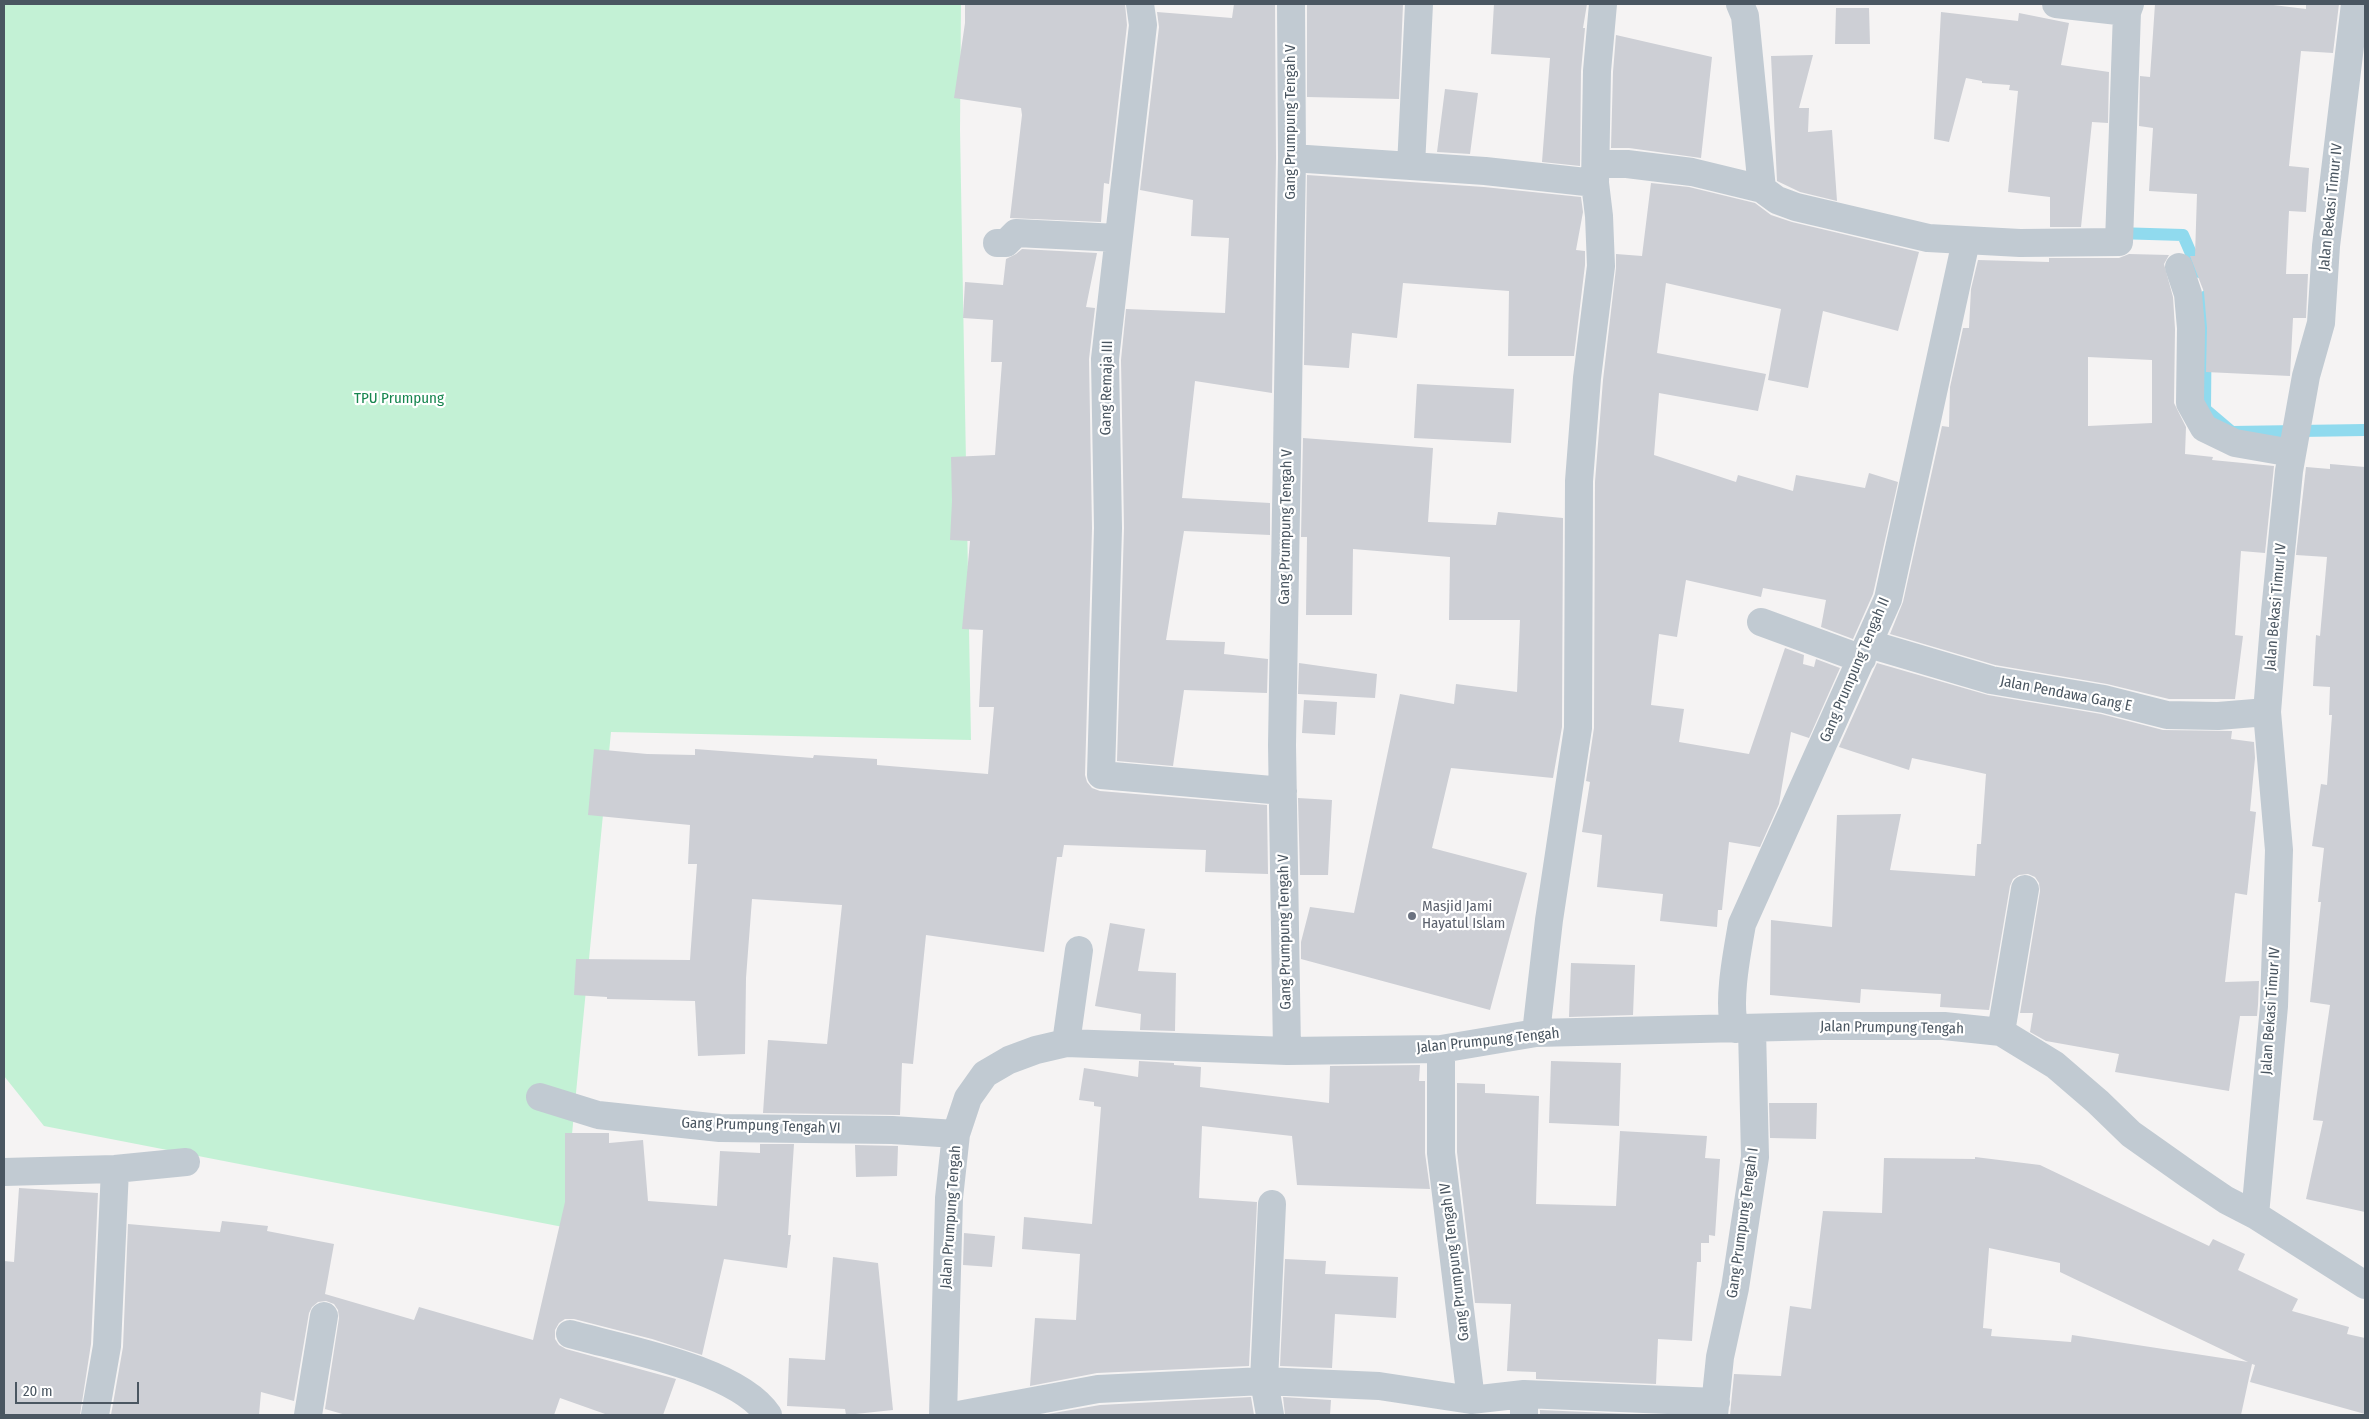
<!DOCTYPE html>
<html>
<head>
<meta charset="utf-8">
<style>
  body { margin:0 }
  #map { position:relative; width:2369px; height:1419px; overflow:hidden; background:#f5f3f3; font-family:"Fira Sans Condensed",sans-serif }
  canvas { display:block }
  .frame { position:absolute; inset:0; border:5px solid #4a5661; pointer-events:none }
  .scale { position:absolute; left:15px; top:1382px; width:124px; height:22px; box-sizing:border-box; border:2px solid #4a5661; border-top:0; padding-left:6px; font-size:15px; line-height:18px; white-space:nowrap; color:#4a5661; -webkit-text-stroke:4px #fff; paint-order:stroke }
</style>
</head>
<body>
<div id="map">
<canvas width="2369" height="1419"></canvas>
<div class="frame"></div>
<div class="scale">20 m</div>
</div>
<script>
const context = document.querySelector('canvas').getContext('2d');
context.lineJoin = 'round';
function fillPath(path, color) {
  context.fillStyle = color;
  context.fill(path, 'evenodd');
}
function trace(path, color, width, dash) {
  context.strokeStyle = color;
  context.lineWidth = width;
  context.lineCap = dash ? 'butt' : 'round';
  context.setLineDash(dash || []);
  context.stroke(path);
}
function label(font, color, halo, rows, align = 'center') {
  context.font = font + ' "Fira Sans Condensed",sans-serif';
  context.lineWidth = 4.5;
  context.setLineDash([]);
  context.textBaseline = 'middle';
  context.strokeStyle = halo;
  context.fillStyle = color;
  for (const [text, x, y, turn = 0] of rows) {
    context.save();
    context.translate(x, y);
    context.rotate((+turn || 0) * Math.PI / 180);
    context.textAlign = isNaN(turn) ? turn : align;
    if (halo) context.strokeText(text, 0, 0);
    context.fillText(text, 0, 0);
    context.restore();
  }
}
const green = new Path2D(`
  M4,4H961L960,130L971,740L611,732L563,1227L44,1126L4,1076Z`);
const stream = new Path2D(`
  M2116,233L2183,235L2199,272
  M2206,296L2205,409L2232,432L2365,430`);
const building = new Path2D(`
  M965,4H1125L1127,25L1109,184L1104,183L1101,222L1010,218L1022,115L1021,108L954,98L965,23Z
  M1234,4H1275L1276,158L1272,393L1195,381L1182,498L1270,503V535L1184,531L1166,640L1225,642L1224,654L1268,659L1267,693L1184,690L1173,766L1117,761L1124,528L1121,360L1126,309L1225,313L1229,238L1191,236L1193,200L1140,190L1159,27L1157,12L1232,18Z
  M1307,4H1403L1399,99L1307,97Z
  M1494,4H1587L1583,28H1585L1581,71L1580,166L1542,162L1550,58L1491,54Z
  M2155,4H2265L2306,9V4H2339L2333,53L2301,51L2289,166L2309,168L2306,212L2289,211L2286,274H2308L2306,318H2293L2290,376L2206,372L2207,328L2204,292L2190,256H2195L2197,194L2149,191L2153,128L2139,126L2140,76L2150,77Z
  M1836,8H1869L1870,44H1835Z
  M1941,12L2018,21L2019,13L2069,23L2061,65L2109,72L2108,123L2092,122L2081,227H2050V197L2008,192L2018,91L2009,90L2010,85L1982,83V81L1966,78L1949,142L1934,139Z
  M1616,35L1712,57L1701,158L1629,148H1611L1613,72Z
  M1813,55L1799,108H1809L1808,132L1832,130L1837,201L1800,192L1777,181L1771,56Z
  M1445,89L1478,93L1470,154L1437,152Z
  M1307,175L1484,187L1581,197L1583,212L1576,250L1585,251V265L1574,356H1508L1509,291L1403,283L1397,338L1352,333L1349,368L1304,365Z
  M1651,183L1689,187L1755,203L1771,215L1792,222L1919,252L1898,331L1823,311L1808,388L1768,380L1781,309L1666,283L1657,353L1766,374L1758,411L1659,393L1654,455L1736,482L1738,475L1793,491L1796,475L1865,488L1869,473L1898,482L1873,594L1853,639L1821,627L1826,600L1763,588L1761,597L1686,580L1677,637L1659,634L1651,705L1684,709L1679,742L1749,754L1785,648L1804,655L1803,664L1814,667L1816,659L1840,668L1809,738L1791,732L1779,804L1760,847L1729,842L1722,910H1718L1717,927L1660,921L1663,894L1597,887L1602,835L1582,832L1590,782L1586,781L1594,728L1595,482L1603,380L1616,268V254L1642,256Z
  M1022,249L1097,253L1086,307L1095,308L1089,359L1092,528L1085,775L1087,782L1092,788L1100,791L1267,805L1268,874L1205,872L1206,850L1064,845L1062,857H1057L1044,952L926,935L913,1064L902,1063L900,1115L763,1113L768,1040L827,1044L842,905L752,899L746,978L745,1054L698,1056L695,1001L607,999V997L574,995L576,959L690,960L697,864H688L690,825L588,815L594,749L647,754L695,755V749L813,758L814,755L877,759V765L988,774L994,707H979L983,630L962,629L970,541L950,540L952,501L951,457L995,455L1002,362H991L993,320L963,318L965,282L1003,285L1006,259L1016,254Z
  M2129,254L2169,255L2164,264L2173,297L2175,329L2174,403L2186,427L2185,454L2213,457L2212,460L2274,466L2265,553L2241,551L2235,635L2243,636L2235,699H2169L2107,684L1995,665L1890,634L1903,602L1942,426L1949,427L1950,387L1963,328H1969L1971,289L1978,260L2049,262V258H2119ZM2088,357L2152,360V423L2088,426Z
  M1417,384L1514,389L1511,443L1414,438Z
  M1303,438L1433,448L1428,522L1496,525L1498,512L1563,518L1562,727L1553,778L1451,768L1432,848L1527,873L1490,1010L1301,959V942L1310,907L1354,913L1400,694L1454,704L1456,684L1517,692L1520,620H1449L1450,557L1353,549L1352,615H1306L1307,537H1301Z
  M2330,464L2365,467V1212L2306,1199L2323,1121L2313,1120L2330,1005L2310,1002L2321,902H2318L2324,848L2312,846L2321,784L2327,785L2332,715H2329L2330,687L2313,686L2316,635L2320,636L2327,557L2296,555L2306,467L2330,469Z
  M1299,663L1377,674L1375,698L1298,694Z
  M1877,663L1988,695L2101,714L2163,730L2232,731L2231,739L2254,742L2255,758L2250,811L2256,812L2247,895L2235,893L2225,982L2259,981L2258,1005L2257,1016H2240L2229,1091L2115,1072L2119,1054L2046,1041L2030,1032L2033,1013H2020L2040,891L2039,883L2035,877L2028,874L2019,875L2013,879L2010,886L1989,1010L1940,1007L1941,994L1861,989L1860,1003L1770,995L1771,920L1832,927L1837,815L1901,814L1890,870L1975,876L1977,844H1981L1986,774L1912,758L1909,770L1839,747Z
  M1304,700L1337,702L1335,735L1302,733Z
  M1298,798L1332,800L1328,875H1300Z
  M1110,923L1145,929L1138,971L1176,973L1175,1031L1140,1030L1141,1014L1095,1006Z
  M1571,963L1635,965L1633,1015L1569,1017Z
  M1139,1061L1174,1063V1065L1201,1067L1200,1087L1329,1103L1330,1066L1420,1065L1419,1081H1425V1153L1430,1189L1297,1185L1292,1136L1202,1126L1199,1198L1257,1202L1249,1366L1097,1373L1030,1386L1035,1318L1076,1320L1080,1254L1022,1249L1024,1217L1092,1224L1101,1107L1094,1106V1102L1079,1100L1084,1068L1138,1077Z
  M1551,1061L1621,1063L1619,1126L1549,1123Z
  M1457,1083L1485,1084V1093L1539,1096L1536,1204L1616,1206L1620,1131L1707,1136L1705,1158L1720,1159L1715,1236L1709,1235V1243H1701V1262H1697L1692,1341L1658,1339L1656,1384L1536,1379V1372L1507,1371L1511,1304L1475,1303L1457,1152Z
  M1769,1103H1817L1816,1139L1770,1138Z
  M565,1133H609V1143L643,1140L648,1201L717,1206L720,1151L760,1153V1144H794L788,1235H791L787,1268L724,1259L702,1355L652,1339L574,1319H565L559,1323L555,1330V1339L559,1345L566,1349L676,1379L663,1415H608L560,1398L554,1415H346L325,1409L339,1318L338,1310L334,1304L326,1301L318,1302L312,1307L309,1313L294,1401L261,1392L259,1415H111L123,1347L128,1224L220,1232L222,1221L268,1226L267,1231L334,1244L325,1294L414,1320L419,1307L533,1340L565,1202Z
  M855,1145L898,1146L897,1176L856,1177Z
  M1975,1157L2040,1165L2209,1246L2213,1239L2245,1254L2238,1270L2298,1299L2292,1311L2349,1327L2347,1334L2365,1338V1414L2250,1382L2255,1365L2252,1364L2241,1415H1730L1734,1374L1781,1376L1790,1306L1811,1309L1823,1211L1882,1213L1884,1158L1975,1159ZM1989,1248L2060,1263V1272L2248,1362L2072,1335L2071,1342L1991,1336L1992,1329L1983,1328Z
  M19,1188L98,1193L91,1344L80,1415H4V1261L14,1262Z
  M964,1233L995,1236L992,1267L963,1265Z
  M833,1257L878,1263L893,1410L846,1415L845,1409L787,1406L789,1358L825,1360Z
  M1285,1259L1326,1261L1325,1274L1398,1277L1396,1318L1335,1314L1332,1368L1280,1366Z
  M1251,1397L1254,1415H1042L1100,1405Z
  M1283,1397L1331,1400L1330,1415H1285Z
  M1540,1410L1654,1415H1540Z`);
const minor = new Path2D(`
  M1140,4L1143,25L1105,359L1108,528L1101,775L1283,791
  M1740,4L1745,16L1762,189
  M2056,4L2127,12
  M1292,158L1485,171L1595,183
  M1596,164H1627L1692,172L1762,189L1777,200L1796,207L1928,238L2020,243L2119,242L2127,12L2130,4
  M1411,166L1419,4
  M997,243H1006L1016,233L1118,238
  M2179,267L2188,294L2191,328L2190,403L2204,428L2235,443L2292,453
  M1761,622L1862,659
  M1869,644L1991,680L2104,699L2167,715L2218,716L2267,712
  M1735,1029C1727,1002 1737,953 1742,924L1888,599L1966,241
  M2001,1032L2025,889
  M1536,1033L1549,920L1578,728L1579,481L1587,378L1601,266L1599,216L1595,183L1597,71L1603,4
  M1066,1043L1079,950
  M1441,1049V1153L1471,1400L1524,1394V1415
  M1287,1051L1282,745L1292,158L1291,4
  M540,1097L598,1115L720,1128L892,1130L956,1134
  M4,1172L115,1169L186,1162
  M2255,1215L2274,1006L2279,850L2267,712L2275,612L2289,471L2306,376L2321,323L2326,246L2355,4
  M570,1334C623,1349 738,1369 768,1415
  M1524,1394L1716,1402
  M95,1415L107,1346L115,1169
  M308,1415L324,1316
  M943,1415L949,1198L956,1134L968,1098L985,1074L1009,1060L1036,1050L1066,1043L1287,1051L1441,1049L1536,1033L1823,1026H1944L2001,1032L2055,1065L2098,1102L2131,1134L2189,1175L2226,1200L2255,1215L2365,1285
  M958,1415L1098,1389L1264,1381L1379,1386L1471,1400
  M1270,1415L1264,1381L1272,1204
  M1714,1415L1720,1357L1735,1288L1755,1157L1752,1029`);
const markers = [
  [1412,916,5,"#6b7280"]
];
const streetNames = [
  ["Gang Prumpung Tengah V",1291,122,-90],
  ["Jalan Bekasi Timur IV",2331,207,-84],
  ["Gang Remaja III",1107,388,-89],
  ["Gang Prumpung Tengah V",1286,527,-89],
  ["Jalan Bekasi Timur IV",2276,607,-85],
  ["Gang Prumpung Tengah II",1855,670,-67],
  ["Jalan Pendawa Gang E",2066,694,11],
  ["Gang Prumpung Tengah V",1285,932,-91],
  ["Jalan Bekasi Timur IV",2271,1011,-86],
  ["Jalan Prumpung Tengah",1892,1028,1],
  ["Jalan Prumpung Tengah",1488,1041,-6],
  ["Gang Prumpung Tengah VI",761,1126,2],
  ["Jalan Prumpung Tengah",951,1217,-86],
  ["Gang Prumpung Tengah I",1743,1223,-82],
  ["Gang Prumpung Tengah IV",1455,1262,-97]
];
const parkNames = [
  ["TPU Prumpung",399,399]
];
const worshipNames = [
  ["Masjid Jami",1422,907],
  ["Hayatul Islam",1422,924]
];
fillPath(green, '#c3f1d5');
trace(stream, '#90daee', 12);
fillPath(building, '#cdcfd5');
trace(minor, '#c1cad2', 28);
for (const [x, y, r, color] of markers) {
  const dot = new Path2D();
  dot.arc(x, y, r, 0, 2 * Math.PI);
  context.fillStyle = color;
  context.fill(dot);
  trace(dot, '#fff', 2);
}
label('15px', '#4a5661', '#fff', streetNames);
label('15px', '#17864f', '#fff', parkNames);
label('15px', '#5b616d', '#fff', worshipNames, 'left');
</script>
</body>
</html>
